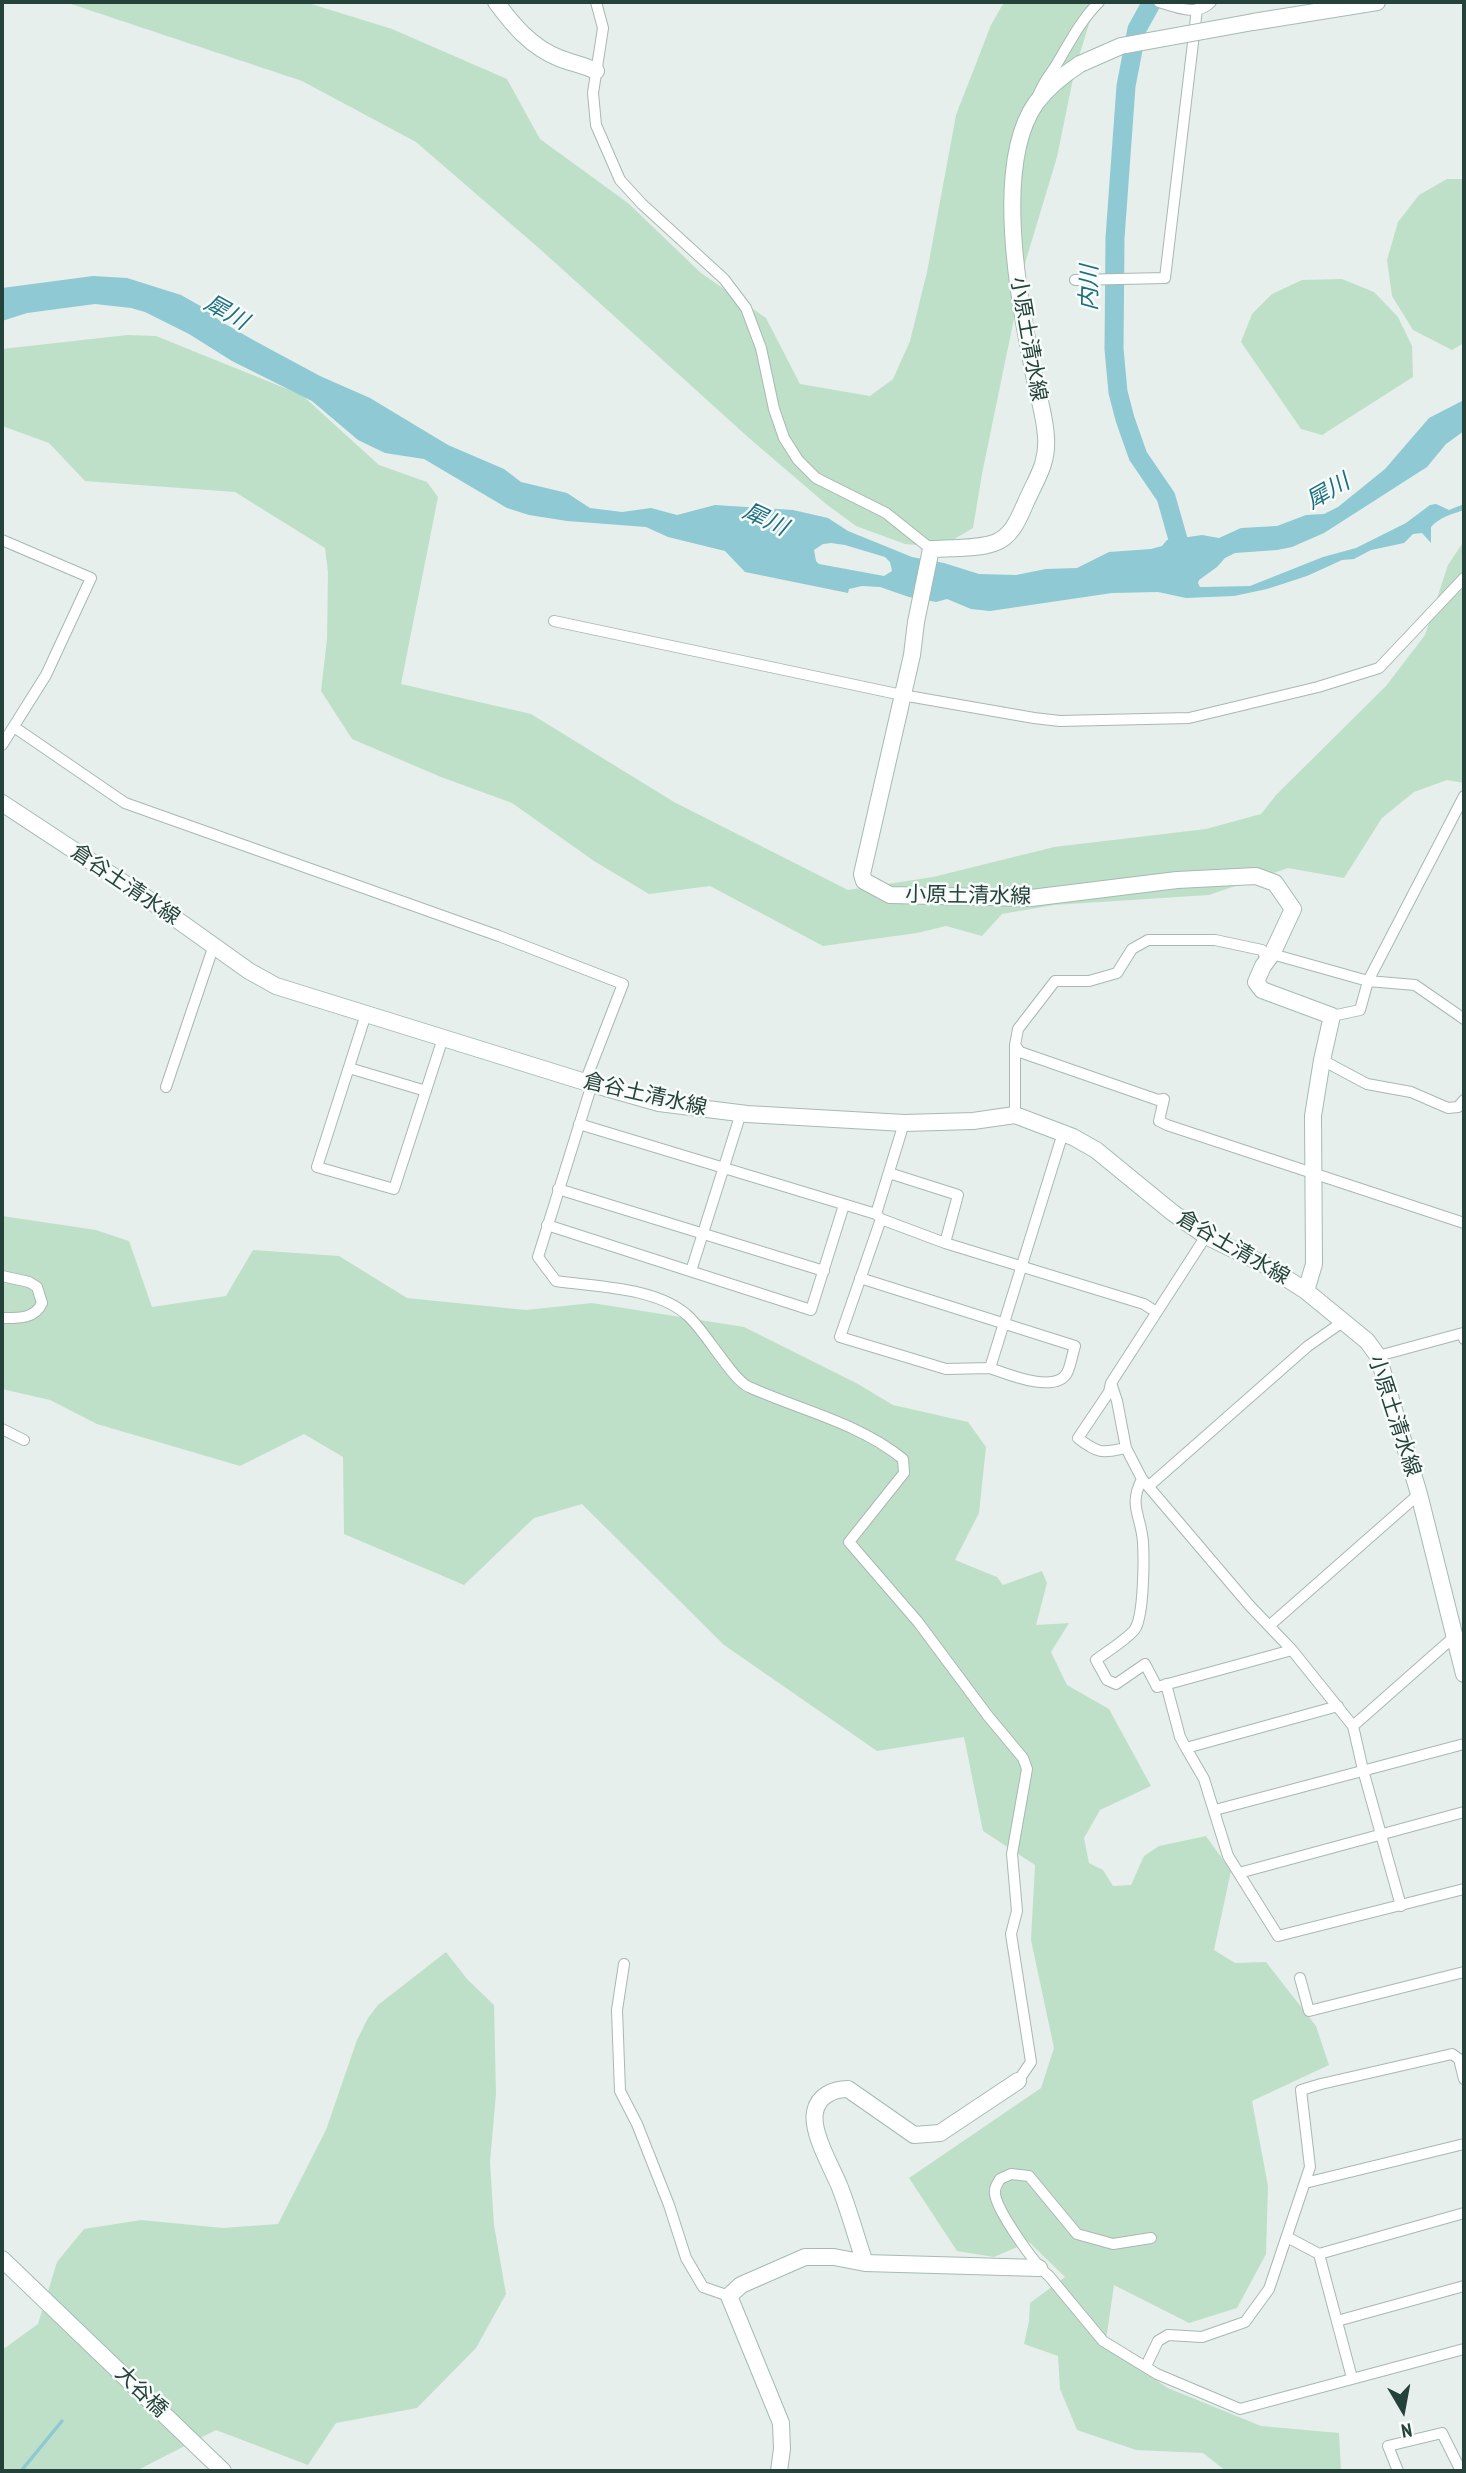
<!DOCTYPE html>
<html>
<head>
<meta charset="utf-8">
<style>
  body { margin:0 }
  #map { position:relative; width:1466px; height:2473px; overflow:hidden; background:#e6efeb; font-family:"PT Sans Narrow",sans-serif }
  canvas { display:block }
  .frame { position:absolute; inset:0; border:4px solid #24423a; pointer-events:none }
  .north { position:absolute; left:1368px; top:2375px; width:70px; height:70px; -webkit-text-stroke:5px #f7fbf9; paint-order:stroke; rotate:170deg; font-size:19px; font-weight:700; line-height:28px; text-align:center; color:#24423a }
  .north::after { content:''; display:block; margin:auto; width:24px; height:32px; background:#24423a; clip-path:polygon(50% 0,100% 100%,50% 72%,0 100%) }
</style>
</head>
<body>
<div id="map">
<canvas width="1466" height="2473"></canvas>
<div class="frame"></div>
<div class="north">N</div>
</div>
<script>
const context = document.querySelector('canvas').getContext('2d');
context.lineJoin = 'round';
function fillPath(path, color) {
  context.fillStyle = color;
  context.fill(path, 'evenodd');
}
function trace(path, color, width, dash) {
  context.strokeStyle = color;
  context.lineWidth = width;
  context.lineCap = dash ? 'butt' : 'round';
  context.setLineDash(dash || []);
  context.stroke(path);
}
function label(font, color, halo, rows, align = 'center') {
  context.font = font + ' "PT Sans Narrow","Noto Sans JP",sans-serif';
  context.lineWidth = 5;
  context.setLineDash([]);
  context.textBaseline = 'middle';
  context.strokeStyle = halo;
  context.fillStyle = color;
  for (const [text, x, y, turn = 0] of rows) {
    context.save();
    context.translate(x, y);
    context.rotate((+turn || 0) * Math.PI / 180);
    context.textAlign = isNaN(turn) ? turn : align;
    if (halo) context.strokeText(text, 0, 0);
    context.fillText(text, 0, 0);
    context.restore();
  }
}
const green = new Path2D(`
  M65,2H305L392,29L507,79L540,139L628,203L701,273L766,318L800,384L870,396L893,379L910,341L927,272L956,115L991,25L1004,2H1096L1075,69L1057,157L1026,260L982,474L973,528L941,547L905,544L856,526L826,504L749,438L541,250L416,142L302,81Z
  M1447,179H1464V343L1452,350L1413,330L1392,296L1387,260L1398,222L1419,195Z
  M1342,279L1374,292L1398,317L1412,346L1413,377L1322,435L1301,429L1241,342L1252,314L1272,294L1302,280Z
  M127,335L156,336L302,395L379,465L427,482L438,497L401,684L531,714L674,802L848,890L933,877L1054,847L1206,829L1261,814L1276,795L1386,686L1425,635L1448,565L1464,541V783L1447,780L1414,792L1382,818L1344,878L1288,868L1209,895L1054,905L1002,914L982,936L946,926L917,933L823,946L710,886L649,894L594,861L512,803L441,777L352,739L321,691L327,639L328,572L325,548L235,492L85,481L49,443L2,426V349Z
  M2,1216L96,1230L129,1241L152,1307L226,1296L253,1250L339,1256L407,1298L526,1310L592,1303L744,1327L858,1384L893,1405L968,1422L986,1447L979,1513L955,1560L997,1577L1003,1585L1042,1571L1047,1583L1036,1625L1069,1623L1051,1652L1067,1685L1109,1709L1151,1786L1100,1810L1084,1838L1089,1863L1103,1870L1113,1886L1131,1885L1144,1856L1159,1846L1206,1836L1231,1871L1214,1950L1235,1963L1266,1962L1316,2026L1329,2065L1252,2101L1268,2186L1266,2254L1237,2308L1189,2323L1114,2285L1105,2347L1168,2388L1261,2426L1339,2433L1341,2471H1226L1203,2453L1136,2450L1077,2430L1060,2389L1058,2356L1024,2344L1029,2321L1030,2303L1065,2277L1029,2242L994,2257L957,2251L909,2178L1041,2088L1054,2048L1031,1940L1035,1865L983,1831L964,1737L877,1751L724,1645L582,1504L534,1518L464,1585L344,1534L343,1457L304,1434L240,1466L97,1424L50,1400L2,1389Z
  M446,1952L467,1979L494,2005L496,2094L490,2162L494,2225L506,2294L476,2348L417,2408L336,2423L308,2465L216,2430L136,2471H2V2350L38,2324L57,2262L84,2229L141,2220L223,2228L278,2224L326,2130L357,2040L368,2018L378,2005Z`);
const water = new Path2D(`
  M93,276L127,278L181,295L204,308L220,321L255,341L320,376L370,398L448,445L504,469L521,482L567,493L590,508L622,512L651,508L677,515L715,505L793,510L828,518L848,531L912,557L944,563L979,574L1016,575L1046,569L1077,568L1109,552L1151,549L1162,546L1167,540L1202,535L1219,538L1241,528L1277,526L1306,515L1324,514L1338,507L1385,469L1429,418L1464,400V431L1446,444L1427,467L1324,533L1292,547L1277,550L1235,553L1225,558L1217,567L1199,580L1198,583L1200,587H1205L1250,586L1323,557L1356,548L1406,523L1430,505L1436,504L1449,510L1464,504V510C1452,514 1440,517 1431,527V543L1422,533L1413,534L1404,543L1371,550L1354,559L1342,560L1307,576L1267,589L1234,596L1186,598L1158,592L1112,593L990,611L971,609L947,599L936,602L909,597L880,587L862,586L849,589L848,593L745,572L725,551L668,537L646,527L567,521L529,515L507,508L424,459L385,453L358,440L312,401L232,361L189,334L145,312L131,308L95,304L27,313L2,321V288ZM831,543L845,545L885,557L890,562L892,571L884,576L819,564L816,561L814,550L823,544Z`);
const stream = new Path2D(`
  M21,2471L62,2421`);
const river = new Path2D(`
  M1152,2L1137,29L1126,86L1115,238L1114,349L1118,392L1125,419L1138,456L1166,497L1185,564`);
const street = new Path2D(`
  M596,2L603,28L593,93L596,125L620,180L642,204L724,279L746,308L761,348L774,409L784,438L798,460L816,478L886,513L931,549
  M1159,2C1176,7 1197,17 1211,2
  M1038,96C1043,82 1051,74 1058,62C1071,40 1081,20 1099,2
  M1075,280L1165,278L1197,9
  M2,540L91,578L46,675L2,745
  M554,621L902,695L1034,718L1060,721L1189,718L1318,687L1379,668L1464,578
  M14,727L125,803L499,936L623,984L585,1082
  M1272,954L1368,981L1415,985L1464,1019
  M366,1014L317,1167L394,1189L443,1038
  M1332,1016L1360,1010L1368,981L1464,796
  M1015,1045L1020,1052L1158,1100L1164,1099L1159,1121L1167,1125L1464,1223
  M1322,1060L1367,1084L1411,1092L1448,1108L1458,1107L1464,1100
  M349,1068L426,1091
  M592,1084L538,1257L556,1281C596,1287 656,1287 687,1315C704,1329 733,1381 749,1387C800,1410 859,1423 903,1459L904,1473L849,1542L918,1622L988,1716L1023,1758L1027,1769L1012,1854L1017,1911L1011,1934L1031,2062L1018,2081
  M166,1087L214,945
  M1015,1115V1045L1018,1029L1055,981H1089L1117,973L1132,949L1148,940H1215L1262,950L1267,961
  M579,1124L876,1214L881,1219L945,1243L1144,1304L1156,1312
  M889,1173L958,1195L945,1243
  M558,1189L824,1271
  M876,1214L904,1123
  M881,1219L840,1337L946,1369L990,1368L1063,1133
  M547,1225L811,1310L844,1205
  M1206,1236L1111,1383L1117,1401L1126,1448L1142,1479L1250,1606L1292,1650L1353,1726L1363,1770L1401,1906
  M691,1271L741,1113
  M2,1276L29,1282L37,1287L42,1303C35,1319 18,1318 2,1318
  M860,1278L1075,1346C1072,1355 1071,1365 1067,1373C1055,1394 1007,1374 990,1368
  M1378,1356L1463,1333L1464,1339
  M1111,1383L1109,1392L1078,1438C1098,1454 1102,1453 1126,1448
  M2,1429L24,1440
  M1142,1479C1128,1506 1141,1515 1143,1542C1144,1559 1144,1615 1135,1629C1129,1638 1106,1652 1096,1660L1107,1680L1116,1684L1145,1664L1157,1687L1292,1650
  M1149,1486L1308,1346L1344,1321
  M1269,1626L1419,1494
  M1166,1684L1180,1737L1186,1748
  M1338,1706L1186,1748L1204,1779L1228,1856L1278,1936L1464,1889
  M1353,1726L1455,1636
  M1215,1810L1464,1744
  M1239,1873L1464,1812
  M624,1964L617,2010L620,2091L637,2124L669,2205L686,2258L703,2287L729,2296
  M1300,1978L1309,2011L1464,1972
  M1305,2183L1464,2144
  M1287,2237L1319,2254L1352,2378
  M1151,2238L1113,2244L1077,2234L1029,2176L1011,2174L1000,2179C997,2184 994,2188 995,2194C997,2211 1035,2265 1049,2276L1103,2341L1157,2374L1240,2409L1464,2349
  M1319,2254L1464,2213
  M1337,2321L1464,2286
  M1146,2366L1158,2341L1168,2335L1202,2337L1245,2322L1269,2289L1310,2167L1301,2090L1321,2084L1452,2054L1459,2059L1464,2079
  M1398,2471L1388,2446L1442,2433L1461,2471`);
const secondary = new Path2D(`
  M496,2C513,25 531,47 559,58C571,63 584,65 596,71
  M1253,22L1377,2
  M1080,64C1063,75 1048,87 1036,103C992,166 1020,304 1034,375C1038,395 1045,417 1046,437C1048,464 1036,479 1026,502C1019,518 1012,537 994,543C978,549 949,548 931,549L916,622L912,655L862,874L864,881L890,895L1031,898L1177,880L1256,876L1275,883L1293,909L1272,954L1263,966L1256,982L1262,990L1332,1016L1322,1060L1313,1116L1314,1264L1306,1291
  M2,803L148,899L249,971L276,986L585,1082L659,1103L747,1114L904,1123L973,1121L1015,1115L1073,1137L1096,1150L1173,1213L1206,1236L1267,1266L1306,1291L1367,1341L1378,1356L1419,1494L1464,1674
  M2,2259L223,2471
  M865,2263C856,2237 849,2210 839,2185C831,2166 811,2132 815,2112C818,2096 833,2089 848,2089L914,2135L940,2133L1018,2081
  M779,2471L782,2449L781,2423L729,2296L741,2285L805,2257H834L865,2263L1039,2268`);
const secondaryBridge = new Path2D(`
  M1080,64L1121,46L1253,22`);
const streetNames = [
  ["小原土清水線",1028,339,80],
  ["倉谷土清水線",125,885,34],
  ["小原土清水線",968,896,1],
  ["倉谷土清水線",645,1095,13],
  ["倉谷土清水線",1233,1248,30],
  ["小原土清水線",1394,1416,72],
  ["大谷橋",141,2392,44]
];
const waterNames = [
  ["内川",1090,288,-89],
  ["犀川",226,313,29],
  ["犀川",1328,492,-30],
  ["犀川",765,520,25]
];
fillPath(green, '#bfe0c8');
fillPath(water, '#8ec9d4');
trace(stream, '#8ec9d4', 3.5);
trace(river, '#8ec9d4', 19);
trace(street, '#a8b8b2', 12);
trace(secondary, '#a4bbb3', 18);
trace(street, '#fff', 10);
trace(secondary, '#fff', 16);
trace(secondaryBridge, '#a4bbb3', 18, []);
trace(secondaryBridge, '#fff', 16);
label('21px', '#24423a', '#f7fbf9', streetNames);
label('italic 23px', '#1c6f80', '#f7fbf9', waterNames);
</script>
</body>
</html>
